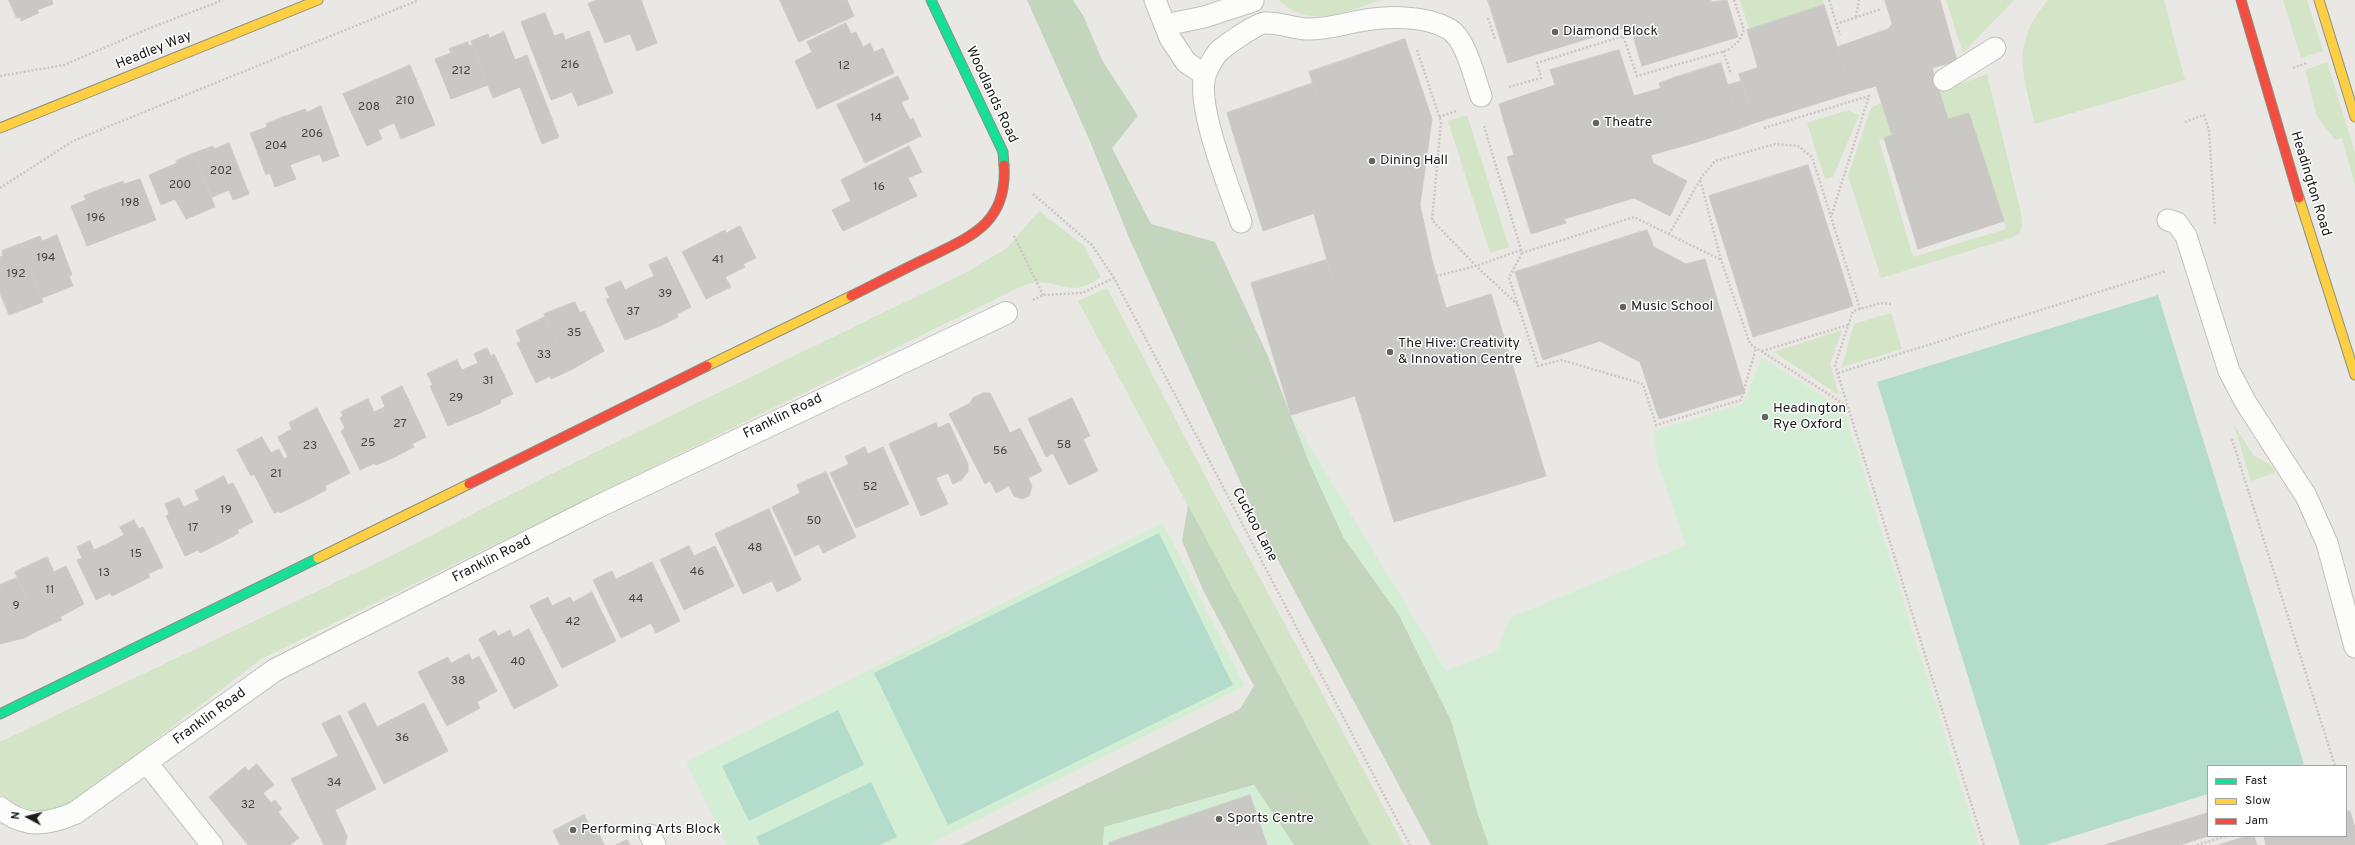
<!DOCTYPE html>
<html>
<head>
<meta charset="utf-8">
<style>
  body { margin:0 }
  #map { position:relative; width:2355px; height:845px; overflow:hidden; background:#e9e8e4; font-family:Overpass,sans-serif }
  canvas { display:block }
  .legend { position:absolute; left:2207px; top:765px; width:140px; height:72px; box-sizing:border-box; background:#fff; border:1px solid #a4a4a4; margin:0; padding:5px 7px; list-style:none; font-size:12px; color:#1b1b1b }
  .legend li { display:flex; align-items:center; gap:8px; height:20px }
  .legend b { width:20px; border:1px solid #a4a4a4 }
  .north { position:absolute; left:8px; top:797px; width:40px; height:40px; -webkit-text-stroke:3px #fff; paint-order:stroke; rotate:277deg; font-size:11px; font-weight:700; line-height:16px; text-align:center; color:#1b1b1b }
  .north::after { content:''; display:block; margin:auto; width:14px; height:18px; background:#1b1b1b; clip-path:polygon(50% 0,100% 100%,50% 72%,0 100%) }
</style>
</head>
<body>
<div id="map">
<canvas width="2355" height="845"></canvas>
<ul class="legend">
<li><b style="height:5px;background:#16e098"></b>Fast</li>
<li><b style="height:5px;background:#ffcf43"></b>Slow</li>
<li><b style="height:5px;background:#f24e42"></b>Jam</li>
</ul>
<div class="north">N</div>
</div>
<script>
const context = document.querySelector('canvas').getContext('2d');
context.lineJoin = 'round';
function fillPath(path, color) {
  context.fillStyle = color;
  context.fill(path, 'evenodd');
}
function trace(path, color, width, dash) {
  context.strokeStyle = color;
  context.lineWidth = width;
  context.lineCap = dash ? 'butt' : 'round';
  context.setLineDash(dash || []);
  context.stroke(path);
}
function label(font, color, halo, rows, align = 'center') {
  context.font = font + ' Overpass,sans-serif';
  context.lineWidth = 3;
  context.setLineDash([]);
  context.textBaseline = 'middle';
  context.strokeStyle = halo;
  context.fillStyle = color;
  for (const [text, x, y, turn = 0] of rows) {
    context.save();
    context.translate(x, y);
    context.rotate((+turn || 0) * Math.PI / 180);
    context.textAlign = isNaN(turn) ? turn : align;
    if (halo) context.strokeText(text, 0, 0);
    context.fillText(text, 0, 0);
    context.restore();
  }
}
const grass = new Path2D(`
  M1279,0H1381C1348,11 1308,30 1279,0Z
  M1740,0H1823L1824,5L1749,29Z
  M1946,0H2014L1963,53Z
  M2048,0H2164L2185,80L2035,124C2023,72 2010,45 2048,0Z
  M2283,0H2307L2323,51L2301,58Z
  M2327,62L2355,152V185L2342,138L2335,140L2317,116L2305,70Z
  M1987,74L2021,213L2022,225L2020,233L2014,237L1881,278L1848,176L1871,108L1881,103L1892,135L1879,140L1913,257L2006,229L1969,113L1948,119L1939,92Z
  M1848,110L1859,115L1833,177L1825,179L1807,123Z
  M1467,115L1509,247L1490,253L1448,121Z
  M1039,211L1083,245L1101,277C1068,301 1058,276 1028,284C1023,285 1019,288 1014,290L261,659L74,802C44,816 26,814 0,794V742L389,557L549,475L969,271L1007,248Z
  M1107,288L1213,491L1404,845H1370L1078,301Z
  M1891,313L1902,349L1842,367L1854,324Z
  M1842,330L1830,364L1839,395L1774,352Z
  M2234,425L2254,456L2271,465L2275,470L2274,473L2251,481Z`);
const forest = new Path2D(`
  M1027,0H1073L1084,17L1102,60L1138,116L1112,148L1151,224L1215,242L1267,354L1309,462L1344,538L1399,615L1451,720L1478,814L1489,845H1431L1265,536L1130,240L1089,139Z
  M1188,505L1370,845H1294L1254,785L1105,827L1103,845H961L1240,709L1254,686L1204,592L1182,541Z`);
const park = new Path2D(`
  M1267,354L1291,415L1446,671L1499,650L1502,636L1510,618L1686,545L1657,462L1653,431L1743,404L1762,357L1844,410L1979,845H1489L1478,814L1451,720L1399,615L1344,538L1309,462Z
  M1163,523L1245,686L928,845H727L686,762Z
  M1254,785L1294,845H1103L1104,827Z`);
const pitch = new Path2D(`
  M2158,295L2304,764L2298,766H2208V794L2045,845H2020L1877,382Z
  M1159,533L1233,685L948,825L874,673Z
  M838,710L864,765L749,821L722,766Z
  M871,782L897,837L880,845H760L756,837Z`);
const building = new Path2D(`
  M9,0H52L53,4L37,10L39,13L21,21L20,17L17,18Z
  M597,0H641L657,43L637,51L630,34L605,43L588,4Z
  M780,0H847L854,16L799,42Z
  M1488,0H1711V2L1727,0L1738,37L1642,66L1630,26L1508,63Z
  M1885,0H1940L1957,61L1932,68L1948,119L1969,113L2004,221L1918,249L1884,138L1892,135L1876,86L1851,93L1837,47L1888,29L1892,24Z
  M1824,5L1836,43L1758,68L1747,30Z
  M545,13L554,36L563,33L565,40L589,31L613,93L578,106L572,92L551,100L521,22Z
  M846,23L851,34L856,32L863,47L870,43L874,52L883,48L894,73L817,109L795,61L812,52L807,42Z
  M504,32L515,60L527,55L559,137L542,144L520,87L493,98L471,41L488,34L489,38Z
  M1405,39L1432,119L1420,205L1432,260L1335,289L1311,203L1324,116L1309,72Z
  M468,42L469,46L472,45L488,85L451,99L435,59L451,53L449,49Z
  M1836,43L1851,93L1754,123L1739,74Z
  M1619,50L1634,96L1661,88L1659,83L1673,78L1694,143L1651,155L1653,163L1687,181L1670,216L1634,198L1564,219L1566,223L1531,234L1507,157L1514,155L1499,104L1555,85L1550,70Z
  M1721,63L1741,128L1694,143L1673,78Z
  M410,65L435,125L401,139L376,80Z
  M898,76L909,99L901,102L910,120L913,118L921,136L865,163L837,105Z
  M376,80L394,123L378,130L382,139L367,146L343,94Z
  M1742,81L1754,123L1741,128L1728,85Z
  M1313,83L1324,116L1311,203L1315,213L1263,231L1227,113Z
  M321,106L339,156L323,162L320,154L303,160L286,116L305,109L307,112Z
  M286,116L303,160L290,165L296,179L275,187L270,173L266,175L250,133L267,127L266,124Z
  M229,143L249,194L233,200L229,190L212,197L194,153L213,146L214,149Z
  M909,146L922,172L908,178L917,196L843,231L832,210L851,201L841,180Z
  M194,153L215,207L186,219L175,199L161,205L149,175L177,163L176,161Z
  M1808,165L1853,306L1753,337L1709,196Z
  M140,179L156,220L121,233L104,188L123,181L124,184Z
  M104,188L121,233L87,246L71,206L86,200L84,196Z
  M740,226L756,258L743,264L745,267L725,277L731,287L706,299L682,252L725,230L726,233Z
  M1647,230L1654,247L1686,264L1705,259L1745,393L1659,419L1640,362L1600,341L1543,360L1515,272Z
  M57,235L72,275L69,276L73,286L42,298L20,244L40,236L42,241Z
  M20,244L43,302L9,315L0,293V257L3,256L2,251Z
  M667,257L691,307L677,314L678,317L660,326L639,283L654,276L649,265Z
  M1326,260L1335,289L1432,260L1446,308L1491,294L1546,476L1394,522L1355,396L1291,415L1251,283Z
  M621,281L625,290L639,283L660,326L625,340L606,299L610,298L605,288Z
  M575,302L580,313L584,311L604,351L571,370L544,314Z
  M545,317L571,370L551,379L550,376L536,383L517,343L521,341L516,331Z
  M487,348L491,356L494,354L513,394L500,400L501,403L482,412L462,370L478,363L474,354Z
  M457,360L482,412L448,426L430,386L433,385L427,374Z
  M402,386L426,437L412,444L414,447L395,457L374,412L385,407L381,397Z
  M983,393H990L1010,433L1020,428L1042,471L1028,478L1032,486L1029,496L1022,499L1014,496L1009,486L996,493L990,481L985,484L949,414L970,403L973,398Z
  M1072,398L1090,436L1083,439L1098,471L1069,485L1053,453L1046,457L1028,419Z
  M368,399L395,457L376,465L375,463L360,470L341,431L345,428L340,418L343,416L341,412Z
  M317,408L350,473L325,486L326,490L309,499L278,437L292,429L289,423Z
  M936,423L938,428L949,423L968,464V472L961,480L953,484L948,473L936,478L948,504L921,516L889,444Z
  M262,437L271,453L279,449L284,459L288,457L309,499L280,513L279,511L274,513L254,474L251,476L237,450Z
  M865,447L868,454L883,447L909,504L856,528L830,473L849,464L845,457Z
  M826,472L856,537L823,553L819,544L795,556L772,507L800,493L797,485Z
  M224,476L228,485L233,483L253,522L237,530L239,533L220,543L195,491Z
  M179,498L184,507L199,500L220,543L200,553L198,550L185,556L166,516L169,514L165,504Z
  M769,509L801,580L777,592L772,581L743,594L715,534Z
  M134,520L139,529L143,527L163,567L148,574L150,577L130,587L109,543L124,535L120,527Z
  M90,541L94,550L109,543L130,587L112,596L110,593L96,600L77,560L82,558L77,547Z
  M689,546L694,556L715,546L734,586L684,610L660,560Z
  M47,557L54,572L66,566L84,604L60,617L62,620L41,629L15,572Z
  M652,562L680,621L656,633L651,623L621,638L593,580L612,571L616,579Z
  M17,578L41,629L24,638L0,644V585Z
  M592,592L616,641L562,668L530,606L548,597L552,606L570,597L573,602Z
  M529,629L558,686L514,709L479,639L495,630L498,636L510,630L513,637Z
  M469,654L472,660L479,656L497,691L477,702L480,708L447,726L418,672L448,657L451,663Z
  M365,703L377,727L424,703L448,751L384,784L348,712Z
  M340,715L376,789L335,810L347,836L345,845H324L291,779L338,756L322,724Z
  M257,764L274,785L263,793L271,803L275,800L282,809L278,812L299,838L290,845H248L209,797L245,767L248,771Z
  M1250,795L1267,845H1109V843Z
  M2350,811L2355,828V845H2266L2264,836H2346V812Z
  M2208,813V836L2180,845H2105Z
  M584,815L592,831L597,829L604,845H560L553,831Z
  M2247,836H2254L2257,845H2219Z
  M627,840L630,845H616Z`);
const path = new Path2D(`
  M1829,0L1840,35
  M1856,17L1859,0
  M1488,18L1495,39
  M1836,24L1881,9
  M1417,50L1441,122L1432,220L1476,266L1521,250
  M1723,51L1731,74
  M2293,68L2307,63
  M0,76L64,65L155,26L223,0
  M1509,87L1541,78L1537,63L1623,36L1637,76L1728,50L1739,41L1744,30L1734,0
  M1439,117L1456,111
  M2185,122L2204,115L2209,130L2215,225
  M1484,126L1522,253L1634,217L1721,260
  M1764,128L1869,96L1831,217
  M0,188L73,141L419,0
  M1033,194L1092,245L1114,278L1410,845
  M1669,234L1700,180
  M1014,236L1043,295
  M1522,253L1509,278L1538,366L1562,360L1643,384L1656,425L1741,400L1756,348
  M1436,276L1476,266L1517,304
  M1033,300L1043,295L1082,293L1114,278
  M1891,304L1881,303L1853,311L1835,365L1984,845
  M1762,351L1848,325
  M1838,373L2166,271
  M1847,406L1750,344L1721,260L1700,179L1715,161L1775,144L1798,146L1812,157L1860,309
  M2232,439L2335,766
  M2346,799V800
  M2197,845L2227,836`);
const lane = new Path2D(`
  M1155,0L1170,38L1186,62L1205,75
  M1165,25L1204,17L1253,1
  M1944,80L1995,48
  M2168,220L2177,223L2186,236L2229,371L2246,403L2306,496L2327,543L2355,647
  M1241,222C1230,189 1196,107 1205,76C1207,69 1214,57 1218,52C1226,45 1254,25 1264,23C1278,22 1293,28 1306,29C1325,30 1342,24 1360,21C1387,16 1425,15 1449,29C1466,39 1474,77 1481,96
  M147,763L212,845
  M650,835L655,845`);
const street = new Path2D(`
  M0,808C25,828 47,825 75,813L275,670L593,509L1006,313`);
const fast = new Path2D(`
  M931,0L1003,152L1004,165
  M0,714L318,558`);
const slow = new Path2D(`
  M2319,0L2355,117
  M0,128L318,0
  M2299,198L2355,375
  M707,366L851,296
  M318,558L469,484`);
const jam = new Path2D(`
  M2241,0L2299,198
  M851,296C875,284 900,271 925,259C970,237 1008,224 1004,165
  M469,484L707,366`);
const markers = [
  [1555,32,4,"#636361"],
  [1596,123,4,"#636361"],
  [1372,161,4,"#636361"],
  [1623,307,4,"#636361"],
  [1390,352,4,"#636361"],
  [1765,417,4,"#636361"],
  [1219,819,4,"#636361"],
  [573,830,4,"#636361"]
];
const numberNames = [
  ["216",570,66],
  ["12",844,67],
  ["212",461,72],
  ["210",405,102],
  ["208",369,108],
  ["14",876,119],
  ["206",312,135],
  ["204",276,147],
  ["202",221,172],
  ["200",180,186],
  ["16",879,188],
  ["198",130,204],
  ["196",96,219],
  ["194",46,259],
  ["41",718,261],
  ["192",16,275],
  ["39",665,295],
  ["37",633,313],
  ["35",574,334],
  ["33",544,356],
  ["31",488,382],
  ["29",456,399],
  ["27",400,425],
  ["25",368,444],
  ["58",1064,446],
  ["23",310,447],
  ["56",1000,452],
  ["21",276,475],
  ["52",870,488],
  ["19",226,511],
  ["50",814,522],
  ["17",193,529],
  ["48",755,549],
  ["15",136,555],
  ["46",697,573],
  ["13",104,574],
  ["11",50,591],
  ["44",636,600],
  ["9",16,607],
  ["42",573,623],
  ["40",518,663],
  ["38",458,682],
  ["36",402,739],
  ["34",334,784],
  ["32",248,806]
];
const poiNames = [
  ["Diamond Block",1563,32],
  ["Theatre",1604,123],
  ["Dining Hall",1380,161],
  ["Music School",1631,307],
  ["The Hive: Creativity",1398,344],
  ["& Innovation Centre",1398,360],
  ["Headington",1773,409],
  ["Rye Oxford",1773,425],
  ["Sports Centre",1227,819],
  ["Performing Arts Block",581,830]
];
const streetNames = [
  ["Headley Way",154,51,-22],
  ["Woodlands Road",991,95,65],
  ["Headington Road",2310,184,73],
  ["Franklin Road",783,417,-26],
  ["Cuckoo Lane",1254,525,62],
  ["Franklin Road",492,560,-27],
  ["Franklin Road",210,717,-36]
];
fillPath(grass, '#d4e4c6');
fillPath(forest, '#c3d5bc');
fillPath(park, '#d4eed6');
fillPath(pitch, '#b4dccd');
fillPath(building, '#cac8c5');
trace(building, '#cccac6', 1);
trace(lane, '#c0c0be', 23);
trace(street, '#c0c0be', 24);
trace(fast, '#8e907f', 11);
trace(slow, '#8e907f', 11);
trace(jam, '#8e907f', 11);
trace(path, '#cfc5c2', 2.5, [2, 2]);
trace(lane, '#fcfcfb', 21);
trace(street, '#fcfcfb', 22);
trace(fast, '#16e098', 9);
trace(slow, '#ffcf43', 9);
trace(jam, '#f24e42', 9);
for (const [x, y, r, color] of markers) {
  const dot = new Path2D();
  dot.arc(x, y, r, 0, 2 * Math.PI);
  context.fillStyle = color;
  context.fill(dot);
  trace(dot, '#fff', 1.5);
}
label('12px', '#474646', null, numberNames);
label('14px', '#1b1b1b', '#fff', poiNames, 'left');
label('14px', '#1b1b1b', '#fff', streetNames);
</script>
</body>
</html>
